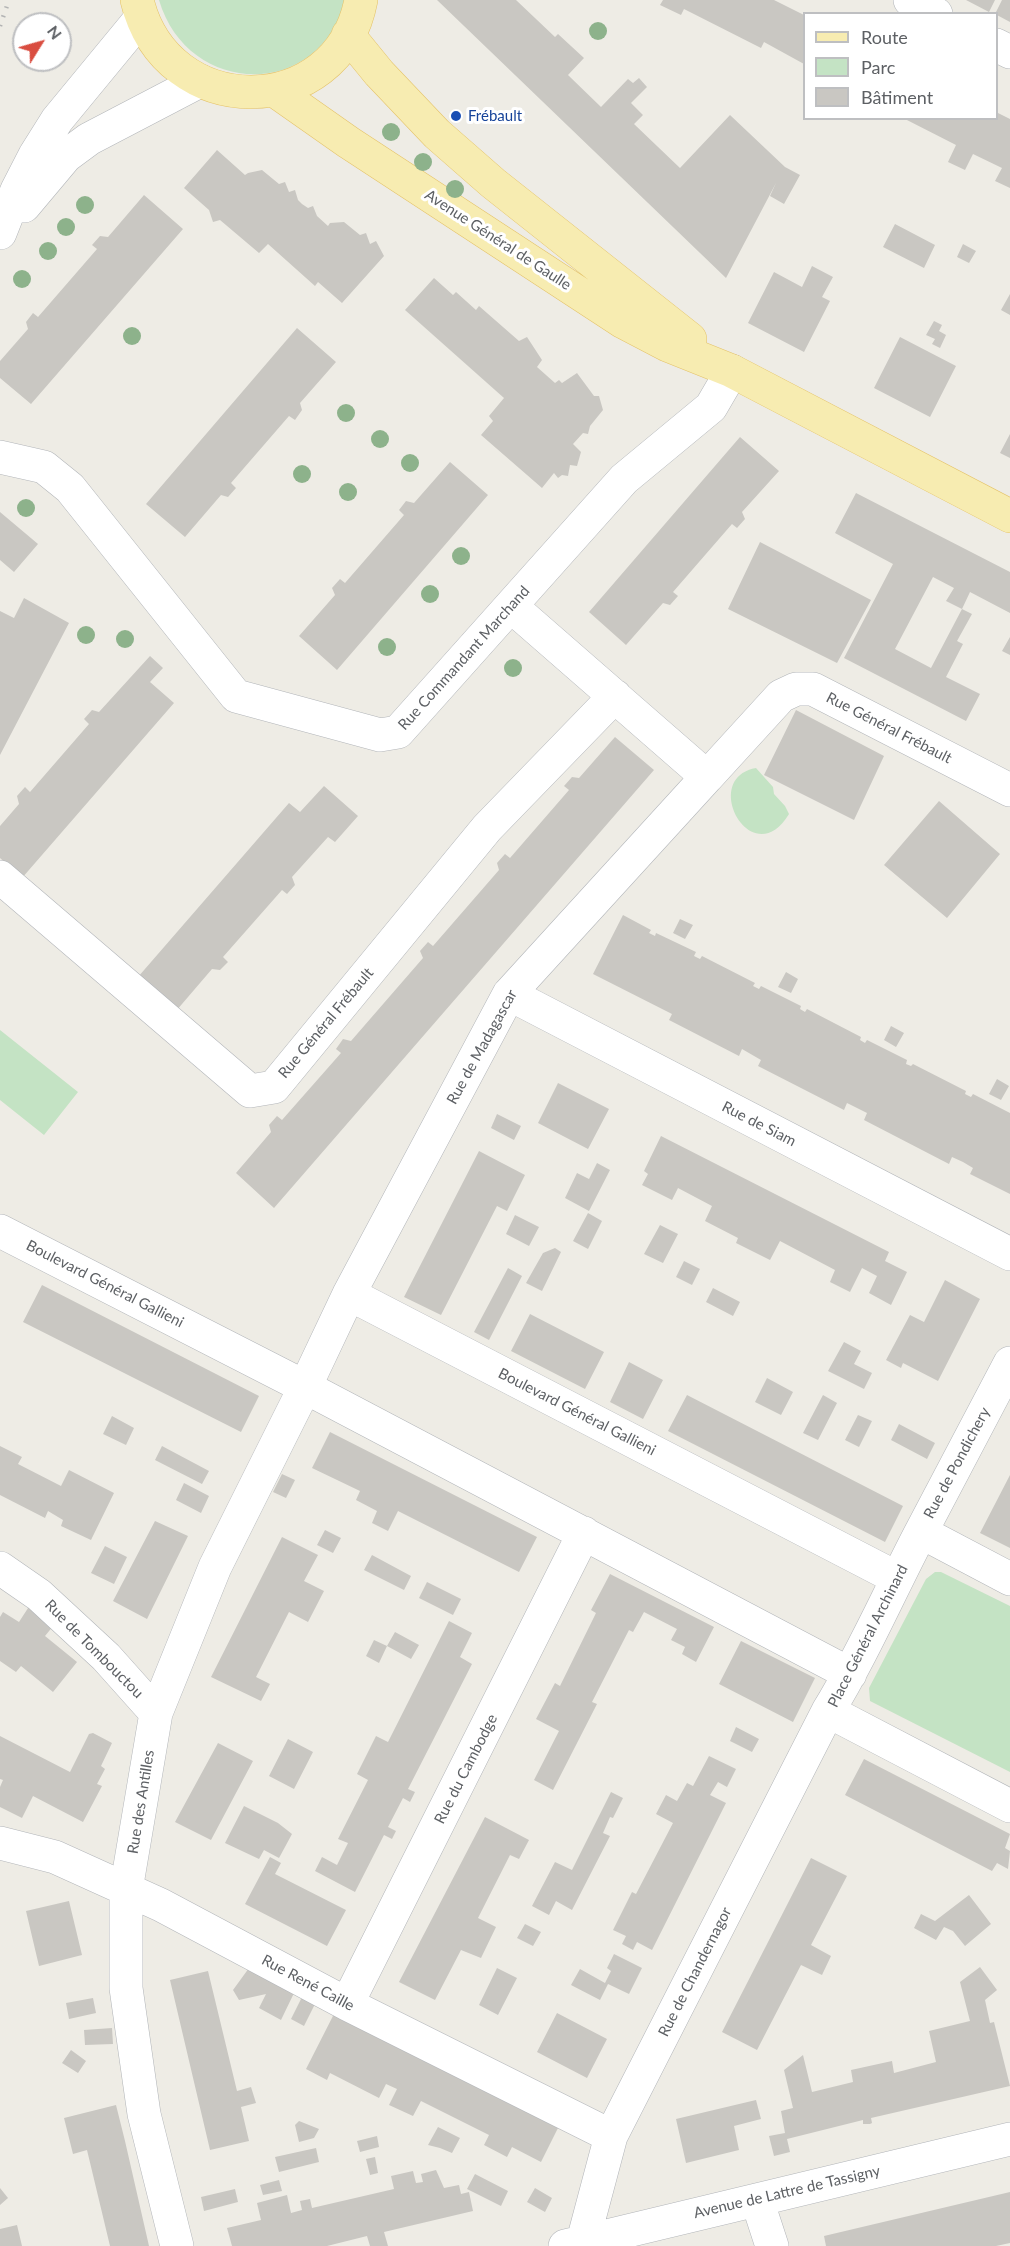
<!DOCTYPE html>
<html>
<head>
<meta charset="utf-8">
<style>
  body { margin:0 }
  #map { position:relative; width:1010px; height:2246px; overflow:hidden; background:#eeece5; font-family:Lato,sans-serif }
  canvas { display:block }
  .legend { position:absolute; left:803px; top:12px; width:195px; height:108px; box-sizing:border-box; background:#fff; border:2px solid #bebfc1; margin:0; padding:8px 10px; list-style:none; font-size:18px; color:#5d6064 }
  .legend li { display:flex; align-items:center; gap:12px; height:30px }
  .legend b { width:30px; border:2px solid #bebfc1 }
  .north { position:absolute; left:12px; top:12px; width:60px; height:60px; box-sizing:border-box; background:#fff; border:2px solid #bebfc1; border-radius:50%; rotate:53deg; font-size:16px; font-weight:700; line-height:24px; text-align:center; color:#5d6064 }
  .north::after { content:''; display:block; margin:auto; width:21px; height:27px; background:#d94d40; clip-path:polygon(50% 0,100% 100%,50% 72%,0 100%) }
</style>
</head>
<body>
<div id="map">
<canvas width="1010" height="2246"></canvas>
<ul class="legend">
<li><b style="height:8px;background:#f7ecb1"></b>Route</li>
<li><b style="height:16px;background:#c4e3c4"></b>Parc</li>
<li><b style="height:16px;background:#c9c7c2"></b>Bâtiment</li>
</ul>
<div class="north">N</div>
</div>
<script>
const context = document.querySelector('canvas').getContext('2d');
context.lineJoin = 'round';
function fillPath(path, color) {
  context.fillStyle = color;
  context.fill(path, 'evenodd');
}
function trace(path, color, width, dash) {
  context.strokeStyle = color;
  context.lineWidth = width;
  context.lineCap = dash ? 'butt' : 'round';
  context.setLineDash(dash || []);
  context.stroke(path);
}
function label(font, color, halo, rows, align = 'center') {
  context.font = font + ' Lato,sans-serif';
  context.lineWidth = 6;
  context.setLineDash([]);
  context.textBaseline = 'middle';
  context.strokeStyle = halo;
  context.fillStyle = color;
  for (const [text, x, y, turn = 0] of rows) {
    context.save();
    context.translate(x, y);
    context.rotate((+turn || 0) * Math.PI / 180);
    context.textAlign = isNaN(turn) ? turn : align;
    if (halo) context.strokeText(text, 0, 0);
    context.fillText(text, 0, 0);
    context.restore();
  }
}
const green = new Path2D(`
  M159,0H345C320,100 188,98 159,0Z
  M756,768L773,787L774,794L785,806L789,814C752,875 699,778 756,768Z
  M0,1030L78,1092L44,1135L0,1100Z
  M935,1572H941L1010,1606V1772L870,1701L869,1688L926,1579Z`);
const building = new Path2D(`
  M437,0H516L555,37L558,34L584,58L568,75L601,107L628,79L633,83L639,78L647,87L631,103L643,115L634,124L680,168L730,115L785,167L800,175L784,204L770,196L776,183L726,278Z
  M663,0H774L804,15V64L764,42L761,48L684,9L681,15L660,5Z
  M966,0H995L989,12Z
  M1002,0H1010V22L995,14Z
  M996,112L1010,119V188L995,181L1002,168L973,154L965,170L948,162L956,145L903,118H996Z
  M217,150L245,175L248,173L262,170L279,184L285,182L289,192L295,190L298,200L302,204L308,208L313,206L317,216L328,226L330,223L344,222L360,235L366,233L370,244L376,241L384,256L342,303L318,282L315,286L268,244L259,253L220,220L213,222L209,210L184,188Z
  M144,195L183,229L31,404L0,378V361L28,329L26,322L33,313L38,317L97,249L92,245L100,236L108,237Z
  M895,224L935,245L924,268L883,247Z
  M963,244L976,251L969,263L957,257Z
  M812,266L833,277L822,297L830,301L804,352L748,323L774,272L802,287Z
  M434,278L453,295L456,292L476,310L479,306L519,341L527,337L542,360L537,367L555,383L559,380L562,383L577,373L594,396H599L603,410L590,426L588,434L583,433L573,444L581,452L577,466L570,465L568,476L562,475L558,478L554,473L542,488L481,435L493,421L489,416L504,398L405,310Z
  M1010,294V315L1001,310Z
  M934,321L942,325L939,331L946,335L940,348L932,344L935,339L926,335Z
  M297,328L336,362L300,403L302,410L295,420L289,416L231,483L236,488L228,497L221,495L185,537L146,504Z
  M900,337L956,366L930,417L874,388Z
  M1010,434V458L1000,453Z
  M740,437L779,471L742,512L745,519L737,528L732,524L673,592L678,596L670,605L663,603L626,645L589,612Z
  M450,462L488,495L337,670L299,636L335,595L332,588L340,579L345,583L404,515L399,510L406,501L414,503Z
  M856,493L1010,572V613L970,592L962,609L946,601L954,588L933,577L895,649L931,668L962,609L972,614L957,641L963,644L946,677L980,694L966,721L844,658L893,564L835,533Z
  M0,512L38,544L14,572L0,560Z
  M760,542L871,600L837,663L728,609Z
  M24,598L69,623L0,755V611L14,618Z
  M1010,637V655L1002,651Z
  M150,656L163,668L150,682L174,703L22,878L0,858V826L19,804L17,796L25,787L30,792L89,724L84,719L92,710L99,712Z
  M796,710L884,756L854,820L764,775Z
  M615,737L654,770L274,1208L236,1173L271,1132L269,1125L277,1116L282,1120L341,1053L336,1049L343,1039L351,1041L423,958L420,951L428,942L433,946L499,870L497,863L505,854L510,858L569,790L564,786L572,777L579,778Z
  M324,786L358,816L335,842L328,837L292,877L295,885L287,894L282,890L223,957L228,962L220,970L212,969L176,1011L138,977L289,803L300,812Z
  M939,801L1000,854L947,918L884,865Z
  M623,915L651,930L649,933L655,936L656,933L696,952L694,956L700,959L702,956L755,983L753,986L759,989L761,986L801,1006L800,1009L805,1012L807,1009L861,1037L860,1040L865,1043L867,1040L907,1060L906,1064L911,1066L913,1064L966,1091L965,1094L971,1097L973,1094L1010,1113V1194L970,1174L973,1168L963,1162L952,1157L949,1164L864,1120L867,1113L847,1103L844,1110L758,1066L761,1060L742,1049L739,1056L669,1020L672,1014L593,974Z
  M680,919L693,925L685,939L673,933Z
  M786,972L798,979L791,993L778,987Z
  M891,1026L904,1033L896,1047L884,1040Z
  M997,1079L1009,1086L1001,1100L989,1094Z
  M558,1083L609,1109L588,1149L538,1123Z
  M497,1114L521,1126L514,1140L491,1128Z
  M661,1136L889,1252L885,1261L907,1272L891,1305L869,1293L877,1276L862,1268L850,1292L830,1282L835,1270L780,1241L770,1260L736,1243L738,1238L705,1221L712,1206L678,1188L672,1200L642,1185L648,1174L644,1171Z
  M479,1151L525,1175L507,1211L497,1206L441,1315L404,1297Z
  M597,1163L610,1170L589,1211L565,1198L577,1173L589,1179Z
  M588,1213L602,1221L588,1249L573,1241Z
  M515,1215L539,1227L529,1246L506,1234Z
  M660,1225L678,1234L663,1263L644,1254Z
  M555,1248L561,1252L542,1291L526,1283L543,1253Z
  M684,1261L700,1269L692,1285L676,1277Z
  M508,1268L522,1276L489,1340L474,1332Z
  M945,1280L980,1299L938,1381L903,1363L901,1368L886,1360L910,1315L924,1322Z
  M42,1285L259,1396L241,1432L23,1322Z
  M713,1288L740,1302L733,1316L706,1302Z
  M530,1314L604,1352L585,1389L511,1351Z
  M844,1342L861,1351L854,1364L872,1373L864,1389L828,1371Z
  M629,1362L663,1380L643,1419L610,1402Z
  M767,1378L793,1392L781,1415L755,1402Z
  M687,1395L903,1506L885,1542L668,1431Z
  M823,1395L837,1403L818,1440L803,1433Z
  M858,1415L872,1421L859,1447L845,1440Z
  M112,1416L134,1428L126,1445L103,1434Z
  M899,1424L935,1443L927,1459L891,1440Z
  M330,1432L537,1537L519,1572L398,1511L388,1531L372,1523L377,1511L356,1500L360,1491L312,1468Z
  M0,1446L22,1457L18,1464L61,1486L69,1470L114,1493L91,1540L61,1526L63,1520L48,1511L45,1518L0,1495Z
  M162,1446L209,1471L202,1484L155,1460Z
  M282,1474L295,1480L286,1498L273,1492Z
  M1010,1475V1548L980,1533Z
  M184,1483L209,1496L201,1513L176,1500Z
  M155,1521L188,1536L147,1619L113,1601Z
  M325,1530L341,1538L333,1553L317,1545Z
  M282,1537L318,1555L304,1581L324,1591L308,1622L289,1612L256,1677L270,1684L261,1701L211,1677Z
  M105,1546L127,1557L114,1584L91,1573Z
  M372,1555L411,1576L404,1590L364,1570Z
  M610,1574L714,1627L696,1662L682,1654L685,1647L671,1640L677,1629L644,1612L633,1632L629,1630L592,1702L597,1704L553,1790L534,1780L559,1731L536,1719L555,1683L560,1686L596,1613L591,1610Z
  M427,1582L461,1599L453,1615L419,1598Z
  M30,1605L54,1625L45,1636L77,1662L53,1692L21,1666L16,1672L0,1661V1617L3,1612L19,1622Z
  M449,1621L472,1633L460,1657L472,1664L408,1789L415,1792L410,1802L403,1798L388,1827L396,1831L392,1839L384,1835L355,1892L315,1871L322,1857L337,1865L348,1843L338,1839L368,1780L357,1774L376,1736L388,1742Z
  M395,1632L419,1645L411,1659L387,1646Z
  M374,1640L387,1646L379,1663L366,1656Z
  M741,1641L815,1678L793,1722L719,1684Z
  M736,1727L759,1739L752,1752L730,1741Z
  M93,1733L112,1743L101,1766L105,1769L97,1784L102,1786L83,1822L33,1796L22,1818L0,1807V1787L3,1780L0,1779V1736L70,1772L89,1734Z
  M288,1739L313,1752L294,1789L269,1776Z
  M218,1743L253,1761L211,1840L175,1822Z
  M709,1756L736,1769L727,1787L718,1782L710,1795L726,1803L652,1950L637,1942L633,1950L622,1944L626,1936L613,1930L632,1892L636,1894L673,1823L656,1814L666,1795L677,1801L687,1783L693,1786Z
  M864,1759L1010,1834L1005,1848L1010,1851L1008,1869L997,1863L992,1871L845,1795Z
  M611,1792L623,1798L613,1818L610,1817L603,1833L610,1836L572,1910L556,1901L549,1915L532,1906L555,1862L572,1870Z
  M244,1806L278,1823L292,1834L279,1858L264,1850L259,1859L225,1843Z
  M485,1817L529,1840L519,1859L510,1855L478,1918L496,1927L481,1958L461,1950L435,2000L399,1982Z
  M270,1857L281,1863L275,1874L346,1910L327,1946L245,1904Z
  M811,1858L847,1876L811,1945L831,1956L822,1975L801,1965L757,2050L722,2032Z
  M969,1895L991,1924L965,1946L953,1931L944,1927L936,1940L914,1928L921,1914L935,1921Z
  M69,1901L82,1955L39,1966L26,1911Z
  M525,1924L541,1932L533,1946L517,1938Z
  M614,1954L642,1968L629,1994L608,1984L600,2000L571,1985L580,1969L605,1983L611,1971L607,1968Z
  M980,1967L997,1990L985,2000L990,2023L994,2022L1010,2086L871,2118L872,2123L870,2124H863V2120L787,2139L790,2152L774,2156L769,2136L785,2133L781,2111L793,2108L784,2070L803,2055L812,2092L853,2082L851,2070L892,2061L894,2073L936,2062L929,2031L970,2021L960,1982Z
  M249,1968L295,1991L281,2020L259,2008L266,1994L239,2000L233,1990Z
  M497,1968L517,1978L498,2015L479,2005Z
  M208,1971L237,2091L251,2087L256,2103L241,2107L249,2141L210,2150L170,1980Z
  M303,1995L316,2002L304,2026L291,2019Z
  M93,1998L96,2013L69,2019L66,2003Z
  M335,2012L559,2126L541,2162L512,2147L507,2157L484,2145L489,2135L421,2101L413,2116L389,2105L397,2089L386,2084L379,2098L330,2073L327,2080L306,2069Z
  M557,2013L607,2039L587,2078L537,2052Z
  M112,2028L113,2044L85,2045L84,2030Z
  M71,2050L86,2061L78,2073L62,2063Z
  M756,2100L761,2119L734,2126L739,2150L686,2163L676,2119Z
  M116,2105L125,2141L149,2246H110L87,2150L73,2154L64,2118Z
  M299,2121L319,2129L314,2138L299,2142L295,2125Z
  M438,2127L460,2138L452,2153L440,2148L428,2145Z
  M377,2136L379,2147L360,2152L357,2141Z
  M316,2148L319,2162L279,2172L275,2157Z
  M375,2157L378,2173L370,2175L366,2159Z
  M436,2170L444,2188L459,2185L461,2194L469,2192L473,2211L384,2232L388,2246H370L367,2236L327,2246H232L227,2228L261,2220L257,2203L287,2195L291,2213L302,2210L300,2201L310,2199L312,2208L394,2189L391,2176L413,2171L416,2183L423,2182L421,2174Z
  M475,2174L508,2191L501,2206L467,2189Z
  M279,2180L282,2191L263,2195L260,2185Z
  M0,2188L8,2198L0,2205Z
  M535,2188L552,2198L545,2212L527,2202Z
  M235,2189L238,2202L204,2211L201,2197Z
  M1010,2192V2243L996,2246H826L824,2236Z
  M17,2225L22,2246H0V2229Z`);
const minor = new Path2D(`
  M910,0L936,14
  M996,45L1010,52
  M24,206L66,156L89,139L200,81
  M0,233L17,190L35,155L57,120L141,18
  M0,457L44,467L70,488L236,696L380,735L398,732L624,479L711,407L732,371
  M512,607L707,777L781,696L796,689H813L1010,790
  M0,877L250,1091L274,1087L487,828L615,696
  M509,994L1010,1254
  M0,1231L305,1387L850,1674
  M349,1294L897,1578
  M921,1532L1010,1363
  M0,1568L39,1595L106,1657L156,1713
  M828,1711L1010,1806
  M0,1843L55,1857L161,1905L347,2004L611,2136
  M347,2004L584,1533
  M757,2200L772,2246
  M583,2241L611,2136L828,1711C863,1654 890,1591 921,1532L1010,1579
  M177,2246L144,2114L126,1988V1890L156,1713L215,1567L305,1387L349,1294L509,994L707,777
  M565,2246L1010,2139`);
const major = new Path2D(`
  M137,0C166,123 338,122 361,0
  M348,35L379,73L437,134L493,183L690,339
  M274,90L348,142L623,322L667,345L732,371L1010,516`);
const rail = new Path2D(`
  M0,26L9,0`);
const trees = [
  [598,31],
  [391,132],
  [423,162],
  [455,189],
  [85,205],
  [66,227],
  [48,251],
  [22,279],
  [132,336],
  [346,413],
  [380,439],
  [410,463],
  [302,474],
  [348,492],
  [26,508],
  [461,556],
  [430,594],
  [86,635],
  [125,639],
  [387,647],
  [513,668]
];
const markers = [
  [456,116,6,"#1a4fb4"]
];
const transitNames = [
  ["Frébault",468,116]
];
const streetNames = [
  ["Avenue Général de Gaulle",498,240,33],
  ["Rue Commandant Marchand",464,658,-48],
  ["Rue Général Frébault",889,728,27],
  ["Rue Général Frébault",326,1023,-50],
  ["Rue de Madagascar",482,1047,-61],
  ["Rue de Siam",759,1124,27],
  ["Boulevard Général Gallieni",105,1284,27],
  ["Boulevard Général Gallieni",577,1412,27],
  ["Rue de Pondichery",957,1463,-62],
  ["Place Général Archinard",868,1636,-63],
  ["Rue de Tombouctou",94,1649,45],
  ["Rue du Cambodge",466,1769,-63],
  ["Rue des Antilles",141,1802,-81],
  ["Rue de Chandernagor",695,1972,-63],
  ["Rue René Caille",308,1983,28],
  ["Avenue de Lattre de Tassigny",787,2192,-13]
];
fillPath(green, '#c4e3c4');
fillPath(building, '#c9c7c2');
trace(minor, '#b2b5b9', 34);
trace(major, '#e4c268', 34);
trace(minor, '#fff', 33);
trace(major, '#f7ecb1', 33);
trace(rail, '#b3b4b4', 4.5, [1.5, 8]);
context.fillStyle = '#8db28b';
for (const [x, y] of trees) {
  context.beginPath();
  context.arc(x, y, 9, 0, 2 * Math.PI);
  context.fill();
}
for (const [x, y, r, color] of markers) {
  const dot = new Path2D();
  dot.arc(x, y, r, 0, 2 * Math.PI);
  context.fillStyle = color;
  context.fill(dot);
  trace(dot, '#fff', 2);
}
label('15px', '#164399', '#fff', transitNames, 'left');
label('15px', '#5d6064', '#fff', streetNames);
</script>
</body>
</html>
